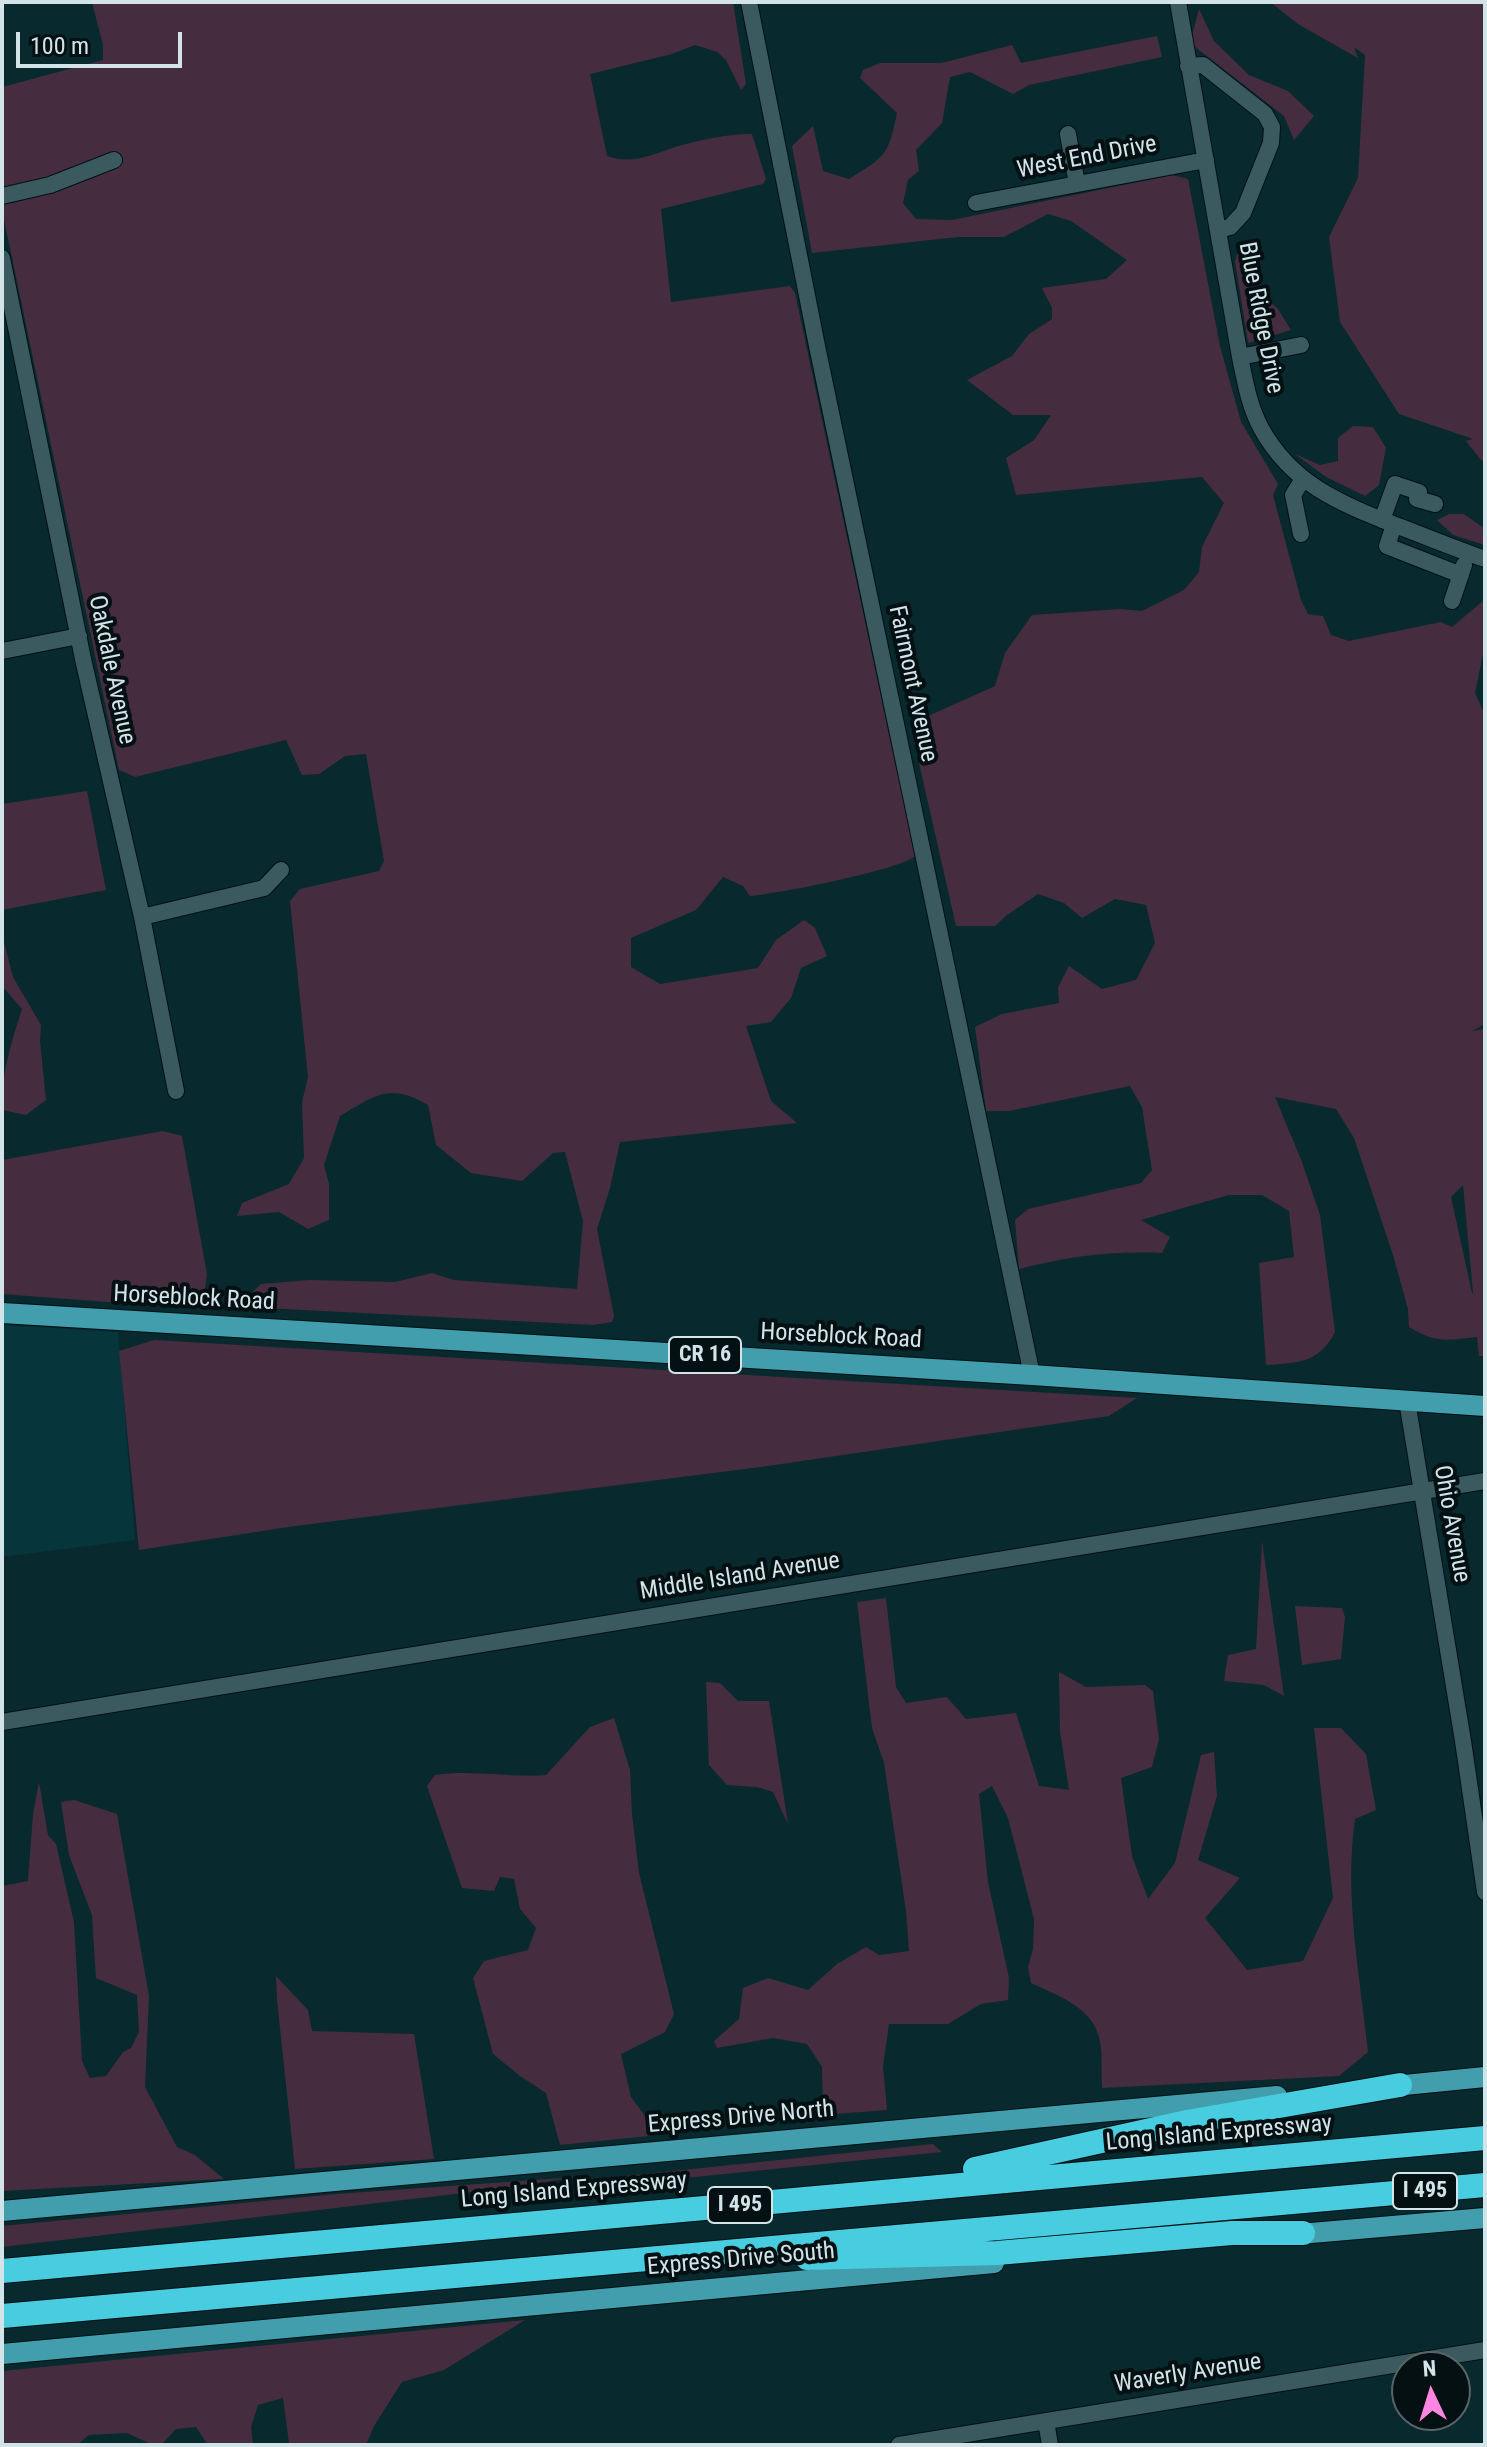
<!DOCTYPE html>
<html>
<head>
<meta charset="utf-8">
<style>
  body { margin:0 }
  #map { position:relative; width:1487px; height:2447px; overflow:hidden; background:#08292e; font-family:"Roboto Condensed",sans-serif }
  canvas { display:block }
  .frame { position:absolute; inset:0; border:4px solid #d3e4e8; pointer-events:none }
  .north { position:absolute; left:1391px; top:2351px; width:80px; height:80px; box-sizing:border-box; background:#041012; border:2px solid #576568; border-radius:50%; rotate:356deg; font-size:22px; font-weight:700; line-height:32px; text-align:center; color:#d3e4e8 }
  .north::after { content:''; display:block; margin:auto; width:28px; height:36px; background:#fe86e1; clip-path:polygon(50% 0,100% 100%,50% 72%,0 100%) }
  .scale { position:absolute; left:16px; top:32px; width:166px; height:36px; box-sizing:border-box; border:4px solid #d3e4e8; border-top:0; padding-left:10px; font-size:24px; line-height:28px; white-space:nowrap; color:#d3e4e8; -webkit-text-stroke:6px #041012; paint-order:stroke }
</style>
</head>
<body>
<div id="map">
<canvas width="1487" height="2447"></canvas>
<div class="frame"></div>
<div class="north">N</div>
<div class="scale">100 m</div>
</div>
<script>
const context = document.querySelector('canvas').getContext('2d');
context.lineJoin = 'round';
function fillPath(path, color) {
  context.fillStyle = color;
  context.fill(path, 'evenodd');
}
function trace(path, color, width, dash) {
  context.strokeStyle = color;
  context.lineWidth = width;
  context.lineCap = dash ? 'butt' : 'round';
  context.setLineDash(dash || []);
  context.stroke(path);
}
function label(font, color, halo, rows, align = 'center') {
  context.font = font + ' "Roboto Condensed",sans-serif';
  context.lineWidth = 8;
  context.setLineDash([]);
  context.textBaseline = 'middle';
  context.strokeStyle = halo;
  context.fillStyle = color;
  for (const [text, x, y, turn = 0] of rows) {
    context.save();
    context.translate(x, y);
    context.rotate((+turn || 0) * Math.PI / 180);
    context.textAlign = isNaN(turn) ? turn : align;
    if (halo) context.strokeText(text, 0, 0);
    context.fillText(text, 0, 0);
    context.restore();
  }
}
const built = new Path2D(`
  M2,1325L118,1332L135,1540L2,1557Z`);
const green = new Path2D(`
  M92,2H733L746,84L741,90L726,60L717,52L695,45L672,54L590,74L607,156C632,165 651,155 675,147C700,140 726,134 752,134L766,179L763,184L661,209L671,302L790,286L795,293L915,856C900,870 776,894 750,896L743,886L723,877L696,910L631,938V967L660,984L758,968L776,940L804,920L815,928L827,956L801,968L791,998L771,1022L746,1026L771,1101L797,1123L620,1142L610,1188L597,1229L614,1316L612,1322L593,1325L265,1308L249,1295L261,1284L309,1280L395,1282L432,1273L454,1280L577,1289L583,1221L565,1152L553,1153L522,1181L471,1173L436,1145L428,1105C389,1082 375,1096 340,1116L324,1165L329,1184V1220L308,1229L279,1212L237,1216L242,1203L289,1184L304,1158L302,1102L308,1077L290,901L300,889L379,871L384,861L366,754L345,756L319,774L302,775L286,740L135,777L119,770L2,210V87L103,60V45Z
  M1270,2H1485V461L1481,460L1466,441L1473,439L1399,414L1340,322L1329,237L1358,178L1365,55L1354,47L1358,58L1298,24Z
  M1199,9L1214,41L1249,75L1288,91L1314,116L1294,140L1284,116L1190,43Z
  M1157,36L1162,57L1029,85L1013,94L970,72L950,77L942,123L916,150L919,171L908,180L903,203L916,219L952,220L1172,175L1188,179L1220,346L1241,422L1278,484L1273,495L1301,600L1308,614L1323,616L1331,635L1349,641L1441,622L1452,627L1483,601L1485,593V644L1475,693L1485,715V1024L1472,1031L1485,1029V1356H1479L1477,1337C1446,1340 1437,1344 1409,1327L1408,1309L1393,1255L1354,1138L1336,1109L1275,1097L1302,1162L1320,1215L1335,1332C1319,1363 1298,1363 1266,1365L1259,1263L1294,1257L1289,1211L1262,1195H1229L1141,1220L1170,1237L1162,1253C1109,1251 1071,1256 1019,1269L1015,1220L1028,1209L1141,1183L1152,1170L1142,1107L1130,1086L1009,1111H986L975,1027L1002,1014L1059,1003L1058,987L1069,966L1102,989L1136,980L1155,943L1146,905L1115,899L1082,918L1064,903L1038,894L1007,915L995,926H956L912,732L919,720L995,686L1005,653L1032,615L1120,609L1142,611L1184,590L1199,572L1202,547L1224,503L1202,477L1016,495L1006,458L1034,440L1051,415H1013L967,380L1012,356L1029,334L1052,319V308L1042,288L1106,279L1127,260L1071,221L1048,214L1004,237H958L812,253L792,146L813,126L823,171L849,179C886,156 888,156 897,113L860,78L863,70L880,63H941L1012,45L1021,63ZM1463,1185L1473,1293H1472L1451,1197Z
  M1239,249L1250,262L1261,294L1278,309L1291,330L1248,343L1235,261Z
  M1353,426L1373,427L1386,448L1379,485L1365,496L1326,477L1295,454L1320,465L1338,461V438Z
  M1449,514H1464L1485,529V545L1453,535L1437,520Z
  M87,791L106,890L2,910V804Z
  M2,934L13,977L41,1025L40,1041L46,1100L26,1115L2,1110C1,1075 11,1043 22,1009L2,986Z
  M163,1131L182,1136L207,1274L205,1291L187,1308L2,1294V1160Z
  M154,1340L1137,1398L1109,1416L761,1467L295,1526L139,1550L119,1351Z
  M1262,1541L1284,1696L1264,1685L1224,1681L1228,1655L1256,1649Z
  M886,1598L896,1687L906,1703L947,1697L966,1719L1016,1713L1039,1786L1069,1790L1060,1732L1059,1672L1086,1687L1145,1685L1153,1691L1159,1739L1152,1767L1121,1778L1132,1856L1148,1899L1175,1863L1201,1755L1214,1752L1217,1796L1198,1860L1240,1878L1205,1918L1247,1970L1303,1961L1333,1898L1314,1728H1341L1366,1754L1376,1810L1355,1819C1344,1896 1360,1975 1368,2052L1339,2076L1102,2088C1101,2072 1103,2052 1099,2037C1091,2006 1056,1995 1031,1983L1028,1967L1033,1949L1034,1919L1008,1818L992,1786L979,1794L988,1882L1009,1978L1008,2000L981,2004L948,2024H889L883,2067L887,2110L823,2115L822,2067L807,2044L773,2038L717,2048L714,2041L739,2019L743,1988L768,1978L808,1990L837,1964L866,1947L879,1955L909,1951L906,1911L884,1763L872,1728L857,1602Z
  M1295,1606L1342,1608L1345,1617L1341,1659L1302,1665Z
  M706,1682L720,1683L738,1701H769L788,1824L773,1792L757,1787L727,1785L709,1765Z
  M614,1718L630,1770L632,1814L639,1873L674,2014L665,2032L621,2054L631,2097L659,2135L560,2145L546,2093L520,2076L493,2054L473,1978L484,1961L528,1950L536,1928L520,1909L514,1879L500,1877L494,1891L462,1888L427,1786L435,1775C472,1769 509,1778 546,1775L590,1727Z
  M39,1782L48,1835L56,1844L74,1922L82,2061L90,2078L106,2076L123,2052L131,2048L139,2032L137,1995L96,1978L92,1915L69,1855L61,1802L74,1800L117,1814L149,1996L145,2087L177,2147L195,2155L224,2179L2,2191V1886L28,1881L33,1814Z
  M276,1976L308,2010L312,2031L414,2034L434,2159L295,2169L277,2000Z
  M933,2144L942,2152L665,2180L625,2176Z
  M577,2177L489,2190L2,2247V2226L336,2194Z
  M525,2320L444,2370L402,2382L374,2426L366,2445H293L289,2443L283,2398L258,2405L251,2427L253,2445H208L196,2427L176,2429L161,2445H153L127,2433L89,2435L77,2445H3L2,2443V2371Z`);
const minor = new Path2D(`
  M749,2L817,346L1032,1375
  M1178,2L1240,357C1245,381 1249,406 1261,428C1292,485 1342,504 1398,526C1427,537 1456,549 1485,559
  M1188,66L1203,65L1265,114L1272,127L1271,143L1243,213L1230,227L1218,230
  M1068,134L1077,184
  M2,196L50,185L114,160
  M976,203L1206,160
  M2,258L83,659L142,917L176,1091
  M1240,357L1301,345
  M1382,520L1395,484L1419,492L1417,499L1435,504
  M1394,525L1387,546L1461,575
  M1301,534L1293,495L1303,479
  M1452,601L1464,565
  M2,651L79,636
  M142,917L264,888L281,870
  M1407,1401L1463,1741L1485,1892
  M2,1722L1485,1481
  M1046,2421L1050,2445
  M899,2445L1485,2350`);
const major = new Path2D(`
  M2,1313L1032,1375L1485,1406
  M1384,2087L1485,2077
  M2,2211L1277,2096
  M1288,2235L1485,2218
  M2,2354L994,2263`);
const highway = new Path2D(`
  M975,2169L1187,2122L1400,2085
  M807,2258L997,2253L1232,2233H1303
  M2,2271L1485,2138
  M2,2316L1485,2185`);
const shields = [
  [705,1355,72],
  [1425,2191,64],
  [740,2205,64]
];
const shieldNames = [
  ["CR 16",705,1355],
  ["I 495",1425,2191],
  ["I 495",740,2205]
];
const streetNames = [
  ["West End Drive",1087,158,-11],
  ["Blue Ridge Drive",1260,318,79],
  ["Oakdale Avenue",111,670,78],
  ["Fairmont Avenue",912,684,78],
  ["Horseblock Road",194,1299,3],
  ["Horseblock Road",841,1337,3],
  ["Ohio Avenue",1451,1524,80],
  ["Middle Island Avenue",740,1577,-9],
  ["Express Drive North",741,2118,-5],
  ["Long Island Expressway",1219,2134,-5],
  ["Long Island Expressway",574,2191,-5],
  ["Express Drive South",741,2260,-5],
  ["Waverly Avenue",1188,2374,-9]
];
fillPath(built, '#06363c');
fillPath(green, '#452d3f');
trace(minor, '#001115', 18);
trace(major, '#001115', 22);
trace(highway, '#001115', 26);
trace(minor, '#3a5a60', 16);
trace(major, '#429ead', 20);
trace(highway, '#48cce0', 24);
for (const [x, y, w] of shields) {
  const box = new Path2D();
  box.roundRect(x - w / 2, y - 18, w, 36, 6);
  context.fillStyle = '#041012';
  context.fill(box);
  trace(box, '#d3e4e8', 2);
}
label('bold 22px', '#d3e4e8', null, shieldNames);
label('24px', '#d3e4e8', '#041012', streetNames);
</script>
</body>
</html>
